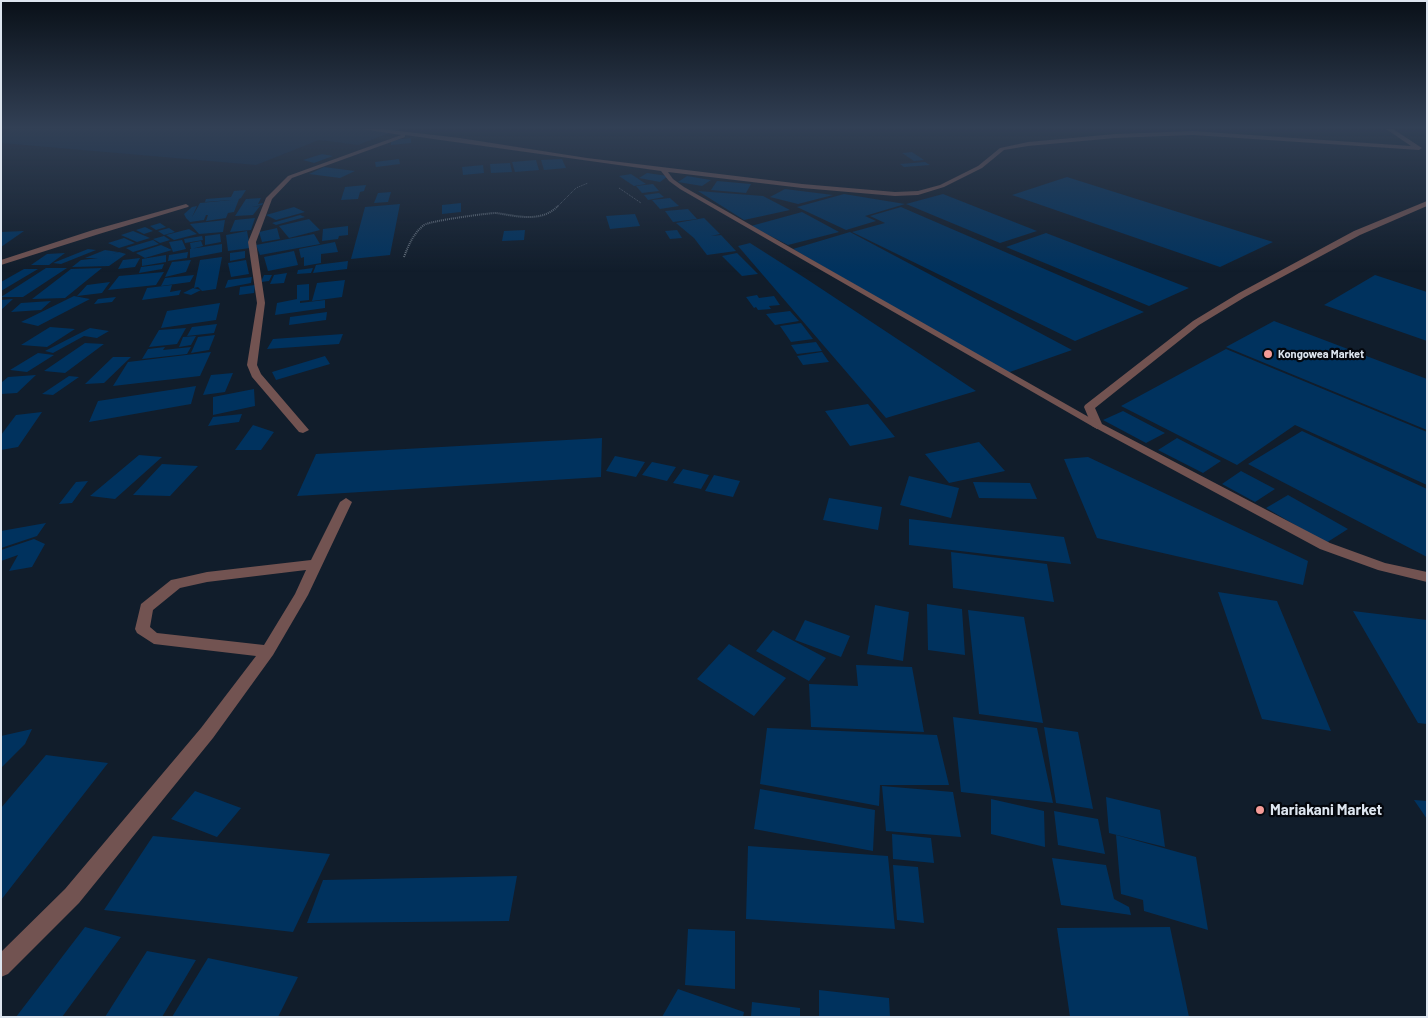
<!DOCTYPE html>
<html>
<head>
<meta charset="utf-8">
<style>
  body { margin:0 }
  #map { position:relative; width:1428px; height:1018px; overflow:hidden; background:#111d2b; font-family:Barlow,sans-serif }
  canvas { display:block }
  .frame { position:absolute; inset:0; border:2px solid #dde5ef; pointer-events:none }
</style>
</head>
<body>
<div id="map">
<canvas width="1428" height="1018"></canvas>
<div class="frame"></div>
</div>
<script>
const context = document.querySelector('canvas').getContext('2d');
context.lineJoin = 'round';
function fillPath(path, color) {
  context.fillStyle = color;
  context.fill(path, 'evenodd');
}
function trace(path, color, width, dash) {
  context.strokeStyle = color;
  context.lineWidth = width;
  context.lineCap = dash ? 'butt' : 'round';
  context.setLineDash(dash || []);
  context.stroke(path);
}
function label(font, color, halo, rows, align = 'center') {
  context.font = font + ' Barlow,sans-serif';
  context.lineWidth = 4.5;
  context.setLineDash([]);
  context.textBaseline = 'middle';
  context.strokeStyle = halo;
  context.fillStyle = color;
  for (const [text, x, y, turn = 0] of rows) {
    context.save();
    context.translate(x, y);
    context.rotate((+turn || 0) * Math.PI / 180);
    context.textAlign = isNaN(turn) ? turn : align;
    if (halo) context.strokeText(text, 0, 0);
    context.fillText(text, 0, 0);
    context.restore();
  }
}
const green = new Path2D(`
  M9,129H400L358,145L319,140L256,165L1,143V137Z`);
const building = new Path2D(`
  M411,138V143L391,145V140Z
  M912,152L924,160L914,161L902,153Z
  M322,154L333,156L314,163L303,160Z
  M399,159L400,164L376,167L375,162Z
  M562,159L566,168L544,170L541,160Z
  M536,160L539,170L515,172L512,162Z
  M925,162L930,165L904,167L900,164Z
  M510,163L512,172L491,173L490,164Z
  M483,165L484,173L463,175L462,167Z
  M324,167L355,171L340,178L309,174Z
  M647,173L668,176L660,182L639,178Z
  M631,174L646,184L634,186L619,176Z
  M687,176L711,180L702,186L678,182Z
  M1067,177L1273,242L1220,267L1012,195Z
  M717,181L751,184L746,193L711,190Z
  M653,184L659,191L642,193L636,186Z
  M366,185L364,191L360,192L358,199L341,200L345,187Z
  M785,189L833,195L798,204L770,197Z
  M246,190L241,198L239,199L234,212L228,213L226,218L206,221L208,215H206L204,220L190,222L186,218L184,214L192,207L197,206L192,217L200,203L231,200L205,202L206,199L231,197L234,191Z
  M698,191L763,196L790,210L744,220Z
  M391,192L388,202L374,203L378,193Z
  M659,193L664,197L648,200L644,195Z
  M844,194L905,204L865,216L876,221L846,230L797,207Z
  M943,194L1037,231L1000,243L906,204Z
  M261,198L258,204L263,203L262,205L252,207L260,206L253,215L235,216L246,199Z
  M670,198L679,206L660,209L652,200Z
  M461,203V212L442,214V205Z
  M400,204L390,255L351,259L365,207Z
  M294,207L305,212L276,220L266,215Z
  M901,207L1144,312L1075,341L852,232L885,223L870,216Z
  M688,209L697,219L673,222L665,211Z
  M802,212L839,232L788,245L751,226Z
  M635,214L640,226L610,229L606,216Z
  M300,215L305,217L276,225L272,223Z
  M255,218L251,230L230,232L235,220Z
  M704,218L720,234L711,236L721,235L736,251L707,255L694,238L676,223Z
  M309,219L320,230L289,238L279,226Z
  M225,220L223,232L199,234L190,224Z
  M160,223L166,227L156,230L150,226Z
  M348,226V235L339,236L338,239L322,241L323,229Z
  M145,227L153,231L144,234L136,230Z
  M169,228L175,232L164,235L158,231Z
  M277,228L280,239L262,242L259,232Z
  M189,229L197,234L174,240L166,235Z
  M525,230L524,240L502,241L504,231Z
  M677,230L682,238L670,239L665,231Z
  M24,231L1,247V232Z
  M133,231L150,238L137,242L121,235Z
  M247,231L250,248L228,251L226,235Z
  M850,232L1072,350L1007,373L793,249Z
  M1046,233L1189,288L1149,306L1006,247Z
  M220,234L221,242L205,245V236Z
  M314,234L320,244L260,255L256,245Z
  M164,236L170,240L160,243L153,239Z
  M202,236L203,240L185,243L184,239Z
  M124,238L135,243L119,248L108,243Z
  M153,240L159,244L133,252L126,248Z
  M182,240L186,249L173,252L169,242Z
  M201,241L203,246L191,249L190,243Z
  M335,242L338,252L321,254V263L304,266V257L301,258L299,249Z
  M750,243L805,278L976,391L886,418L738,246Z
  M222,244V252L190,258V249Z
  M161,245L172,250L145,258L136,253Z
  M88,249L96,250L61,264L53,263Z
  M105,250L118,252L112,254L119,252L126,254L109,266L72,267L81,260L98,258H85Z
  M245,251V258L230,261V253Z
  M294,251L298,265L268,271L264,257Z
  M188,252L187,258L168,261L169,255Z
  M65,253L49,265H31L47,254Z
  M737,253L758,274L742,276L722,256Z
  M166,255V262L142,266V259Z
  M222,257L216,289L202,291L198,287L194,288L200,260Z
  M140,258L135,267L118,269L123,260Z
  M191,260L186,272L165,277L172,262Z
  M246,260L249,274L231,277L228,263Z
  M348,261L347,269L313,273L316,265Z
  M164,264L162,269L139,273L141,267Z
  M46,268H67L23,297H1Z
  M102,268L65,298L32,299L71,269Z
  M313,268L311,273L297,274L298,270Z
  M24,269H38L1,291V282Z
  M164,272L156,285L108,290L119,276Z
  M287,273L284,283L270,284L274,275Z
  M194,275L190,282L161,286L165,278Z
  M264,275H272L269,281L261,282Z
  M1375,275L1427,292V341L1324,305Z
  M252,277L251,283L225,288L228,280Z
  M345,280L342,297L312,301L317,283Z
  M110,282L102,293L77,296L87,285Z
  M309,284V300L300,301V303L325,300V308L275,315L277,303L297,299V285Z
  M172,285L170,292L181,290L179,295L142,300L147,288Z
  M255,285L254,293L239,295L240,287Z
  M193,288L201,290L191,295L183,293Z
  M757,295L759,298L774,296L780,305L769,306L771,309L758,310L756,307L754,308L746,297Z
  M74,296L90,299L38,326L21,322Z
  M116,297L112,302L94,304L98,299Z
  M13,299L1,310V300Z
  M51,301L41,310L11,312L21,303Z
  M220,303L216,320L161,328L167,311Z
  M790,311L799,321L775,325L766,314Z
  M327,312L326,320L289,325L290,317Z
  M1274,321L1427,379V430L1226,347Z
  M801,323L813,339L791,342L780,326Z
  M217,324L214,333L187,336L192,327Z
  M50,327L75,329L47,347L21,345Z
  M90,328L109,331L97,338L84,336L53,353L45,351Z
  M186,328L177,344L149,347L159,330Z
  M343,334L339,344L267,349L273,339Z
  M215,335L209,350L191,353L198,337Z
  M196,336L191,345L179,347L183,337Z
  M816,342L822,351L797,354L791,345Z
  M85,343L104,344L65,373L44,371Z
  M165,347L163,350L191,347L187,354L142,359L148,349Z
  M1226,349L1427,432V485L1295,425L1237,465L1121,406Z
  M211,352L200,376L113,386L128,362Z
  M822,352L829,362L803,365L797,356Z
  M38,353L54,355L27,372L10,370Z
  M325,356L330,364L276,380L272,372Z
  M113,357H131L104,383L85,384Z
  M233,373L225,392L203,395L211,375Z
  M36,375L17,393L1,394V383L8,377Z
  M69,376L79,377L53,395L42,394Z
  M196,386L191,404L89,422L98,401Z
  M254,389L255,406L213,415V397Z
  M868,404L895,437L850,446L825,411Z
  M1123,411L1165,433L1146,443L1103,420Z
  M42,412L18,447L1,450V435L16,415Z
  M242,414L239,422L208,426L213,417Z
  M253,425L274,432L261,450H235Z
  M1302,431L1427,489V557L1248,464Z
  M602,438L601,477L297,496L316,454Z
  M1177,438L1221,461L1203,473L1158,450Z
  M979,442L1005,471L949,483L925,454Z
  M139,455L162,457L115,499L90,496Z
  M615,456L645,462L636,477L606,471Z
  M1088,457L1308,561L1303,585L1097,538L1064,459Z
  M652,462L676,467L667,481L642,475Z
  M162,464L198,466L170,496L133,495Z
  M683,469L709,475L701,489L673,483Z
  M1241,471L1275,489L1255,502L1222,484Z
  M714,475L740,481L733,497L705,491Z
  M909,476L959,488L951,518L900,505Z
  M88,481L72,503L59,504L76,482Z
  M973,482L1030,483L1037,499L979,498Z
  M1288,495L1348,529L1326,543L1266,508Z
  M829,498L882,507L878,530L823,520Z
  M909,519L1064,537L1071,564L909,545Z
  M46,523L37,536L1,548V531Z
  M34,539L45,544L32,567L9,571L18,555L1,561V550Z
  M951,552L1047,564L1054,602L953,588Z
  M1218,592L1277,601L1331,731L1262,719Z
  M927,604L962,609L965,655L928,650Z
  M875,605L909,612L903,661L867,654Z
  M968,610L1024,617L1043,723L979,714Z
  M1353,611L1427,620V724L1418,723Z
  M805,620L850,636L841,657L795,640Z
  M773,630L826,658L809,681L756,651Z
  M729,644L786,678L754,716L697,679Z
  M856,665L912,667L924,732L811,727L809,684L858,686Z
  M953,717L1037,728L1053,803L961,792Z
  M1044,727L1078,732L1093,809L1056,803Z
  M767,728L937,735L949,785H880L879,806L760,784Z
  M32,729L25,744L1,768V736Z
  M46,755L108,763L1,900V808Z
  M882,786L953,792L961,837L886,831Z
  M760,789L875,810L873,851L754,829Z
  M195,791L241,808L217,837L171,819Z
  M1106,797L1160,810L1165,847L1109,833Z
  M991,799L1044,811L1045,847L991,834Z
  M1414,800L1427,801V819Z
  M1054,811L1098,819L1105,854L1058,845Z
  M892,834L931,838L934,863L893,859Z
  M1116,835L1196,857L1208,930L1144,911L1143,900L1121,894Z
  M153,836L330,854L293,932L104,910Z
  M748,846L888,856L895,929L746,919Z
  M1052,858L1106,865L1114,899L1129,907L1131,915L1061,905Z
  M893,865L918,867L924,923L897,920Z
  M517,876L509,921L307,923L323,880Z
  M85,927L121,937L62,1017H16Z
  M1170,927L1189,1017H1070L1057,928Z
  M688,929L735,931V989L685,985Z
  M147,951L196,960L162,1017H105Z
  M208,958L298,977L278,1017H172Z
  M678,989L744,1012L743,1017H662Z
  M819,990L889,998L890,1017H819Z
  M752,1002L800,1008V1017H751Z`);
const pathFar1 = new Path2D(`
  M619,188L641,203
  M557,207L576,188L588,183`);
const path = new Path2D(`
  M404,257C409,244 413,234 424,225C429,221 488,213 496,213C517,216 541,223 558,206`);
const lane = new Path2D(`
  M1427,201V206L1360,235L1245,297L1199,325L1095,408L1102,424L1330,543L1385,563L1427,572V582L1378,570L1320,549L1092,426L1084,407L1085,405L1193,321L1239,293L1354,231Z
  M346,498L352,502L308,595L273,655L213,738L79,903L8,974L1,977V952L65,889L201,728L256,656L154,644L137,633L135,629L141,604L171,580L176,579L207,572L311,560L340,502ZM306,570L295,594L264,645L157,633L150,627L153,610L180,588L207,582Z`);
const street = new Path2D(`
  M362,129H382L460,138L587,158L802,184L895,192L918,191L940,185L978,166L1000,148L1028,142L1115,134L1193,131L1411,146L1386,129H1393L1422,148L1419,150L1193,135L1115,138L1028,146L1004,150L982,168L944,187L918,195L895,196L802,188L668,172L673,179L684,187L1101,424L1102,426L1097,429L680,189L669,181L661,171L405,135V137L292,178L272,199L256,242L265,303L257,365L261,374L309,430L303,433L299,432L252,377L247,365L257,303L248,242L266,198L288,176L401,135Z
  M186,204L189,206L188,207L99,234L1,265V260L93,230Z`);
const markers = [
  [1268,354,5,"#f59b97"],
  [1260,810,5,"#f59b97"]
];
const farPoinames = [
  ["Kongowea Market",1278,354]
];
const nearPoinames = [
  ["Mariakani Market",1270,810]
];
fillPath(green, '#092746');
fillPath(building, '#00325e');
trace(pathFar1, '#66717d', 1, [1, 1]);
trace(path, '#66717d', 2, [1, 1]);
fillPath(lane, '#725351');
fillPath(street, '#725351');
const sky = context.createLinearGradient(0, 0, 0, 272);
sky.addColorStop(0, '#091018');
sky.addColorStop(0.47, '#324055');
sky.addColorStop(1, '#32405500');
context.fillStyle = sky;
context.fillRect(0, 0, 1428, 272);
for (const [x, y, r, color] of markers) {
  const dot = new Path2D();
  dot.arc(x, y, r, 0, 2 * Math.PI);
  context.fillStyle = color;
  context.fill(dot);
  trace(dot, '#04070d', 2);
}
label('bold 11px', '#dde5ef', '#04070d', farPoinames, 'left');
label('bold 15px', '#dde5ef', '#04070d', nearPoinames, 'left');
</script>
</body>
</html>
